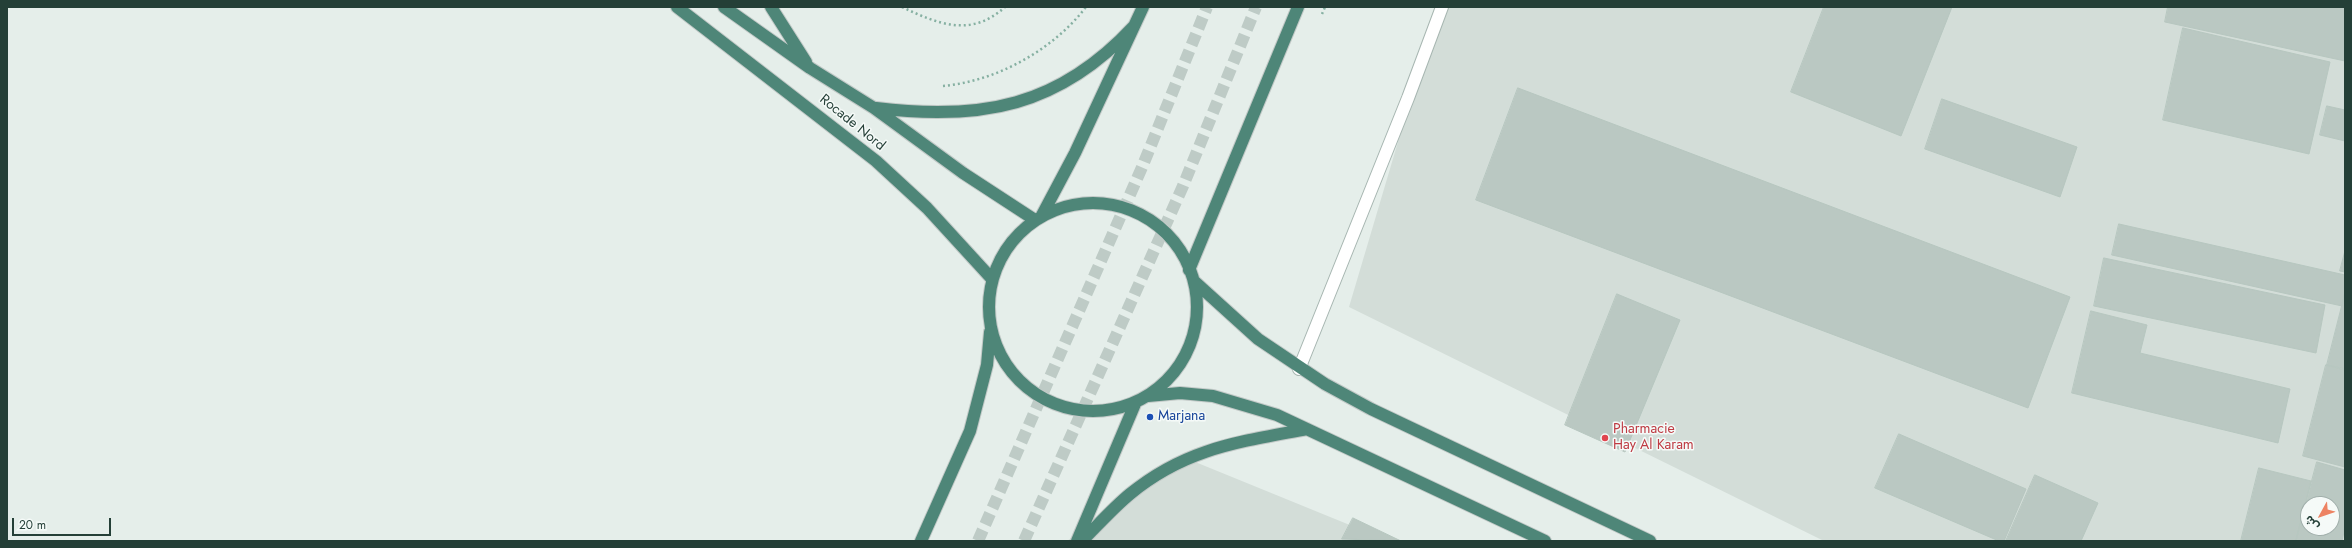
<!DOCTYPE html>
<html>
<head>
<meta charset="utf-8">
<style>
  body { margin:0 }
  #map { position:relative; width:2352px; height:548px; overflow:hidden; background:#e5eeea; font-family:Jost,"Noto Sans Arabic",sans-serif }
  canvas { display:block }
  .frame { position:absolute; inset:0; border:8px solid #243f37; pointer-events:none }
  .north { position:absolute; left:2300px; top:496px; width:40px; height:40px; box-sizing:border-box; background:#f5faf8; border:1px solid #a1afab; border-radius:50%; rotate:230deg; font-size:11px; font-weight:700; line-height:16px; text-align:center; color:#243f37 }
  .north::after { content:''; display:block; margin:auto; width:14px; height:18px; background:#ed8363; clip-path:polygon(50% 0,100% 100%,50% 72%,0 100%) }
  .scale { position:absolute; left:12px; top:518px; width:99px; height:18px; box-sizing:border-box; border:2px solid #243f37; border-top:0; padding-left:5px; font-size:12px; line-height:14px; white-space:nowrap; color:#243f37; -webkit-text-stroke:3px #f5faf8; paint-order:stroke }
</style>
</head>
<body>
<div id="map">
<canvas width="2352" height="548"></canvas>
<div class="frame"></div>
<div class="north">ش</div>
<div class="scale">20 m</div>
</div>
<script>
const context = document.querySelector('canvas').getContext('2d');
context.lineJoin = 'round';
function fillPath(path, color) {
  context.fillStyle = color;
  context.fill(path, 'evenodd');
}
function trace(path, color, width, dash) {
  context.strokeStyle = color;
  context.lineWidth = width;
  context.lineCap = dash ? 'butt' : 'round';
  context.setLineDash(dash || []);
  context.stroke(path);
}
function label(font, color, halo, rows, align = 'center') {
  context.font = font + ' Jost,sans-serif';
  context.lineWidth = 3;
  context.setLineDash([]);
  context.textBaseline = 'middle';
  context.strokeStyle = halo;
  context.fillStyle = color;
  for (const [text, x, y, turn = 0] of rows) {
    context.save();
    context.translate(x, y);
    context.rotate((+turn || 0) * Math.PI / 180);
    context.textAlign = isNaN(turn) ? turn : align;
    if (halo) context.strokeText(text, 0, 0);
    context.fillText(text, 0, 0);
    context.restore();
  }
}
const built = new Path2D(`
  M1438,7H2345V541H1824L1349,307ZM2308,504H2332V528H2308Z
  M1183,457L1389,541H1067Z`);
const building = new Path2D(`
  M1824,7H1952L1901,136L1791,92Z
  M2168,7H2345V61L2165,22Z
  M2183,28L2330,62L2309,154L2163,120Z
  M1518,88L2070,297L2028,408L1476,200Z
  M1942,99L2077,147L2060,197L1925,149Z
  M2327,106L2345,110V141L2320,135Z
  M2119,224L2345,275V292L2342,306L2112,255Z
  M2345,251V272L2340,271Z
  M2104,258L2325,305L2316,353L2094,306Z
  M2345,293V369L2327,365Z
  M1617,294L1680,320L1625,452L1565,425Z
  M2091,311L2147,325L2140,353L2290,389L2278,443L2072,393Z
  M2326,365L2345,370V467L2303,456Z
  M1899,434L2026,489L2004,541H1999L1875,488Z
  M2317,462L2345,470V527L2342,541H2296ZM2308,504H2332V528H2308Z
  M2259,468L2311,481L2296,541H2241Z
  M2035,475L2098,503L2081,541H2006Z
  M1353,518L1401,541L1342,539Z`);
const trunkTunnel = new Path2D(`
  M978,541L1143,165L1207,7
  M1024,541L1183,186L1256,7`);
const path = new Path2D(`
  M902,7C938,24 971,38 1005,7
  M1322,14L1325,7
  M943,86C997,81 1053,50 1086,7`);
const minor = new Path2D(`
  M1299,369L1408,98L1442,7`);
const trunk = new Path2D(`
  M677,7L876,161L927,208L992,279
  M724,7L810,68L874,108L963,173L1035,220
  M771,7L806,62
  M876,108C981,121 1059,107 1134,26
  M989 307a104 104 0 1 1 208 0a104 104 0 1 1-208 0Z
  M1041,217L1075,153L1143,7
  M1189,270L1298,7
  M1195,282L1258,339L1325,384L1371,409L1650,541
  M1148,396L1180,393L1213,396L1277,415L1545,541
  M921,541L970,431L987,365L990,332
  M1077,541L1135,404
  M1082,541C1098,525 1113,508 1130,494C1186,448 1239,442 1307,429`);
const markers = [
  [1150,417,4,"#1a4fb4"],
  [1605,438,4,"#e0444e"]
];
const streetNames = [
  ["Rocade Nord",852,123,39]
];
const transitNames = [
  ["Marjana",1158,417]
];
const healthNames = [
  ["Pharmacie",1613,430],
  ["Hay Al Karam",1613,446]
];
fillPath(built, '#d3ddd8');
fillPath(building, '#bac8c2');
trace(building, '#b7c7c0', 1);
trace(trunkTunnel, '#becbc6', 12, [12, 6]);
trace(minor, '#a7b6b1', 14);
trace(trunk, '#c2c9c7', 14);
trace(path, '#86b0a2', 2.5, [2, 3]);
trace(minor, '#fff', 12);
trace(trunk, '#4e8678', 12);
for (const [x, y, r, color] of markers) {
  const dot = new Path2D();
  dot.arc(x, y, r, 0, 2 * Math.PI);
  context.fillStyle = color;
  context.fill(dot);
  trace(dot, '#f5faf8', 1.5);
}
label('14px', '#243f37', '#f5faf8', streetNames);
label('14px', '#164399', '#f5faf8', transitNames, 'left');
label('14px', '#be3a42', '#f5faf8', healthNames, 'left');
</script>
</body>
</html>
